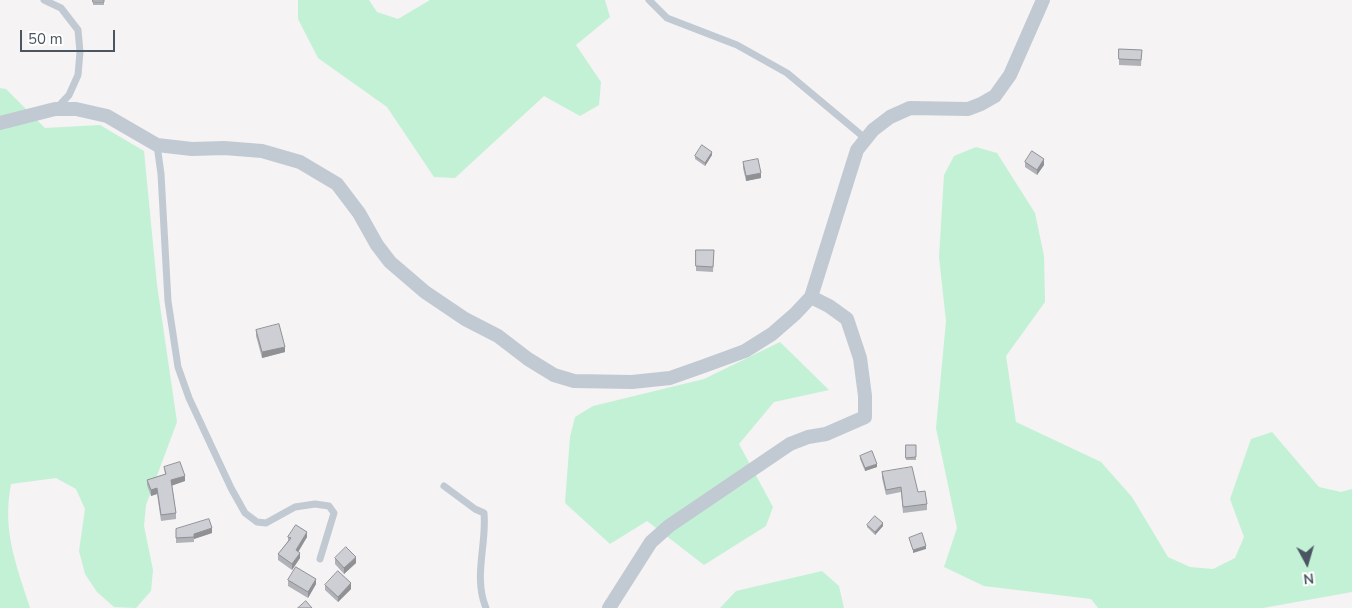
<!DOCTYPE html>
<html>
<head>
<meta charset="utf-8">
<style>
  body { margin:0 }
  #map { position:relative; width:1352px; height:608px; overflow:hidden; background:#f5f3f3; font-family:"Nunito Sans",sans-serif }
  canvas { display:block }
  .north { position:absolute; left:1282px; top:538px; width:50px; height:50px; -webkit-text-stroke:4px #fff; paint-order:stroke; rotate:174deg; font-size:14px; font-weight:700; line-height:20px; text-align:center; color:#4a5661 }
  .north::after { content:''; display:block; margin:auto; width:18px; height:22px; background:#4a5661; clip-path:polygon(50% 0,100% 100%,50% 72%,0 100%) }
  .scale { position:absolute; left:20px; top:30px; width:95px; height:22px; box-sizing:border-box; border:2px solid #4a5661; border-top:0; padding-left:6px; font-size:15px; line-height:18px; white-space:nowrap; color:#4a5661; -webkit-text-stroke:4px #fff; paint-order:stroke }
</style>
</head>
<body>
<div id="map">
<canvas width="1352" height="608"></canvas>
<div class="north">N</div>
<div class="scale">50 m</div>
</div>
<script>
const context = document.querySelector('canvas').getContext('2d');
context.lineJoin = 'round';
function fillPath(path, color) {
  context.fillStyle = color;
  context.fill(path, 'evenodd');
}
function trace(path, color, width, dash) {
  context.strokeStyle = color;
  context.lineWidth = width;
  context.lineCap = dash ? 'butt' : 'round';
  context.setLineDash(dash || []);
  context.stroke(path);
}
const green = new Path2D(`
  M298,0H369L377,12L398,19L430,0H605L610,17L576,45L601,82L599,105L580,116L544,96L455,178L434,177L387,107L318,58L298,19Z
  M0,88L6,89L45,128L100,125L144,151L157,285L177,422L146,505L144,526L153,570L151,591L136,608L114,607L97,592L85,574L79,551L85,509L76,489L56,478L11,484C2,531 16,564 30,608H0Z
  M976,147L997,153L1035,213L1044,256L1045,302L1006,356L1016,422L1101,462L1132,497L1168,557L1190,567L1213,569L1235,558L1244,537L1230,499L1251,439L1272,432L1319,487L1341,492L1352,489V592L1263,608H1098L1091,599L984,586L944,567L957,528L936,428L946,321L939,257L944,175L954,156Z
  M780,342L829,390L774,402L739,444L773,507L766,526L704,565L647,521L610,544L565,503L570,437L575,417L593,406L704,379Z
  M822,571L839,586L844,608H720L736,591Z`);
const service = new Path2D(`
  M44,0L61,8L78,30L80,52L78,75L69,95L56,109
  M649,0L667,18L737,45L787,73L866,139
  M157,145L161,174L168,301L178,367L189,398L231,488L245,513L257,522L266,523L295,507L315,504L329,506L334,513L320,559
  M444,486L475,509L484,513C487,544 473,577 486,608`);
const minor = new Path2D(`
  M0,123L55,109H76L107,116L157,145L192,149L224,148L262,151L300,162L337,184L359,213L377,245L390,262L425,292L465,319L498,336L528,359L554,375L574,381L632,382L670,378L704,366L745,351L772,334L795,314L811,297L857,150L873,130L890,117L910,108L968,109L981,104L995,96L1010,75L1043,0
  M609,608L651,542L669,526L790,444L808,437L826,434L865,417V396L860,358L847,319L829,306L811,297`);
const wall = new Path2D(`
  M93,0H104V5H93Z
  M1119,49L1142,50L1141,66L1119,65Z
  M712,155L705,166L695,159V156Z
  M743,162L761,178L746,181L743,168Z
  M1025,162L1044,165L1037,175L1025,167Z
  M696,250H714L713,272L696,271Z
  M256,330L285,352L262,358L256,336Z
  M906,445H916V460H906Z
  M860,456L877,467L865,471L860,459Z
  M164,467L185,481L172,485L176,513V519L161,521L157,494L151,496L147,485V480L165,474Z
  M882,472L918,492L927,504V510L903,513L901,492L886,495L882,478Z
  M867,525L883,526L875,535L867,527Z
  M176,529L212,533L194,539V542L176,543Z
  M288,537H307L299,551L300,558L292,570L278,560V554L288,541Z
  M335,558L356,563L344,574L335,564Z
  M288,580L316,584L308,598L288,586Z
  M325,585L351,589L338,602L325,590Z`);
const shadedWall = new Path2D(`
  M712,152V155L705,166V163Z
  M1044,159V165L1037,175V170Z
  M761,173V178L746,181V176Z
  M285,347V352L262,358V352Z
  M877,464V467L865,471V468Z
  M185,476V481L171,486V480Z
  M157,488V494L151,496V490Z
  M883,523V526L875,535V532Z
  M212,528V533L194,539V534Z
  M307,532V537L296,555V550Z
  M926,546V549L913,553V550Z
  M300,553V558L292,570V564Z
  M356,557V563L344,574V568Z
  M316,579V584L308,598V592Z
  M351,583V589L338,602V597Z`);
const building = new Path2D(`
  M93,0H104V2H93Z
  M1119,49L1142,50L1141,60L1119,59Z
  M702,145L712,152L705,163L695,156Z
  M1032,151L1044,159L1037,170L1025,162Z
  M758,159L761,173L746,176L743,162Z
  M696,250H714L713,267L696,266Z
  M279,324L285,347L262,352L256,330Z
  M906,445H916V457L906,458Z
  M872,451L877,464L865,468L860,456Z
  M180,462L185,476L171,480L176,513L161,515L157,488L151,490L147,480L166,474L164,467Z
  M912,467L918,492L925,491L927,504L903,507L901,487L886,490L882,472Z
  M875,516L883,523L875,532L867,525Z
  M209,519L212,528L194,534V537L176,538V529Z
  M296,525L307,532L296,550L300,553L292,564L278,554L291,538L288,537Z
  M922,533L926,546L913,550L909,538Z
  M346,547L356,557L344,568L335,558Z
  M296,567L316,579L308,592L288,580Z
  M338,571L351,583L338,597L325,585Z
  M306,601L312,608H298Z`);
fillPath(green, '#c3f1d5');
trace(service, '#c1cad2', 7);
trace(minor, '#c1cad2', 14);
fillPath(wall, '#b0b2b7');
fillPath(shadedWall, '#909195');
fillPath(building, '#cdcfd5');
trace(building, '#909195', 1);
</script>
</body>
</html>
